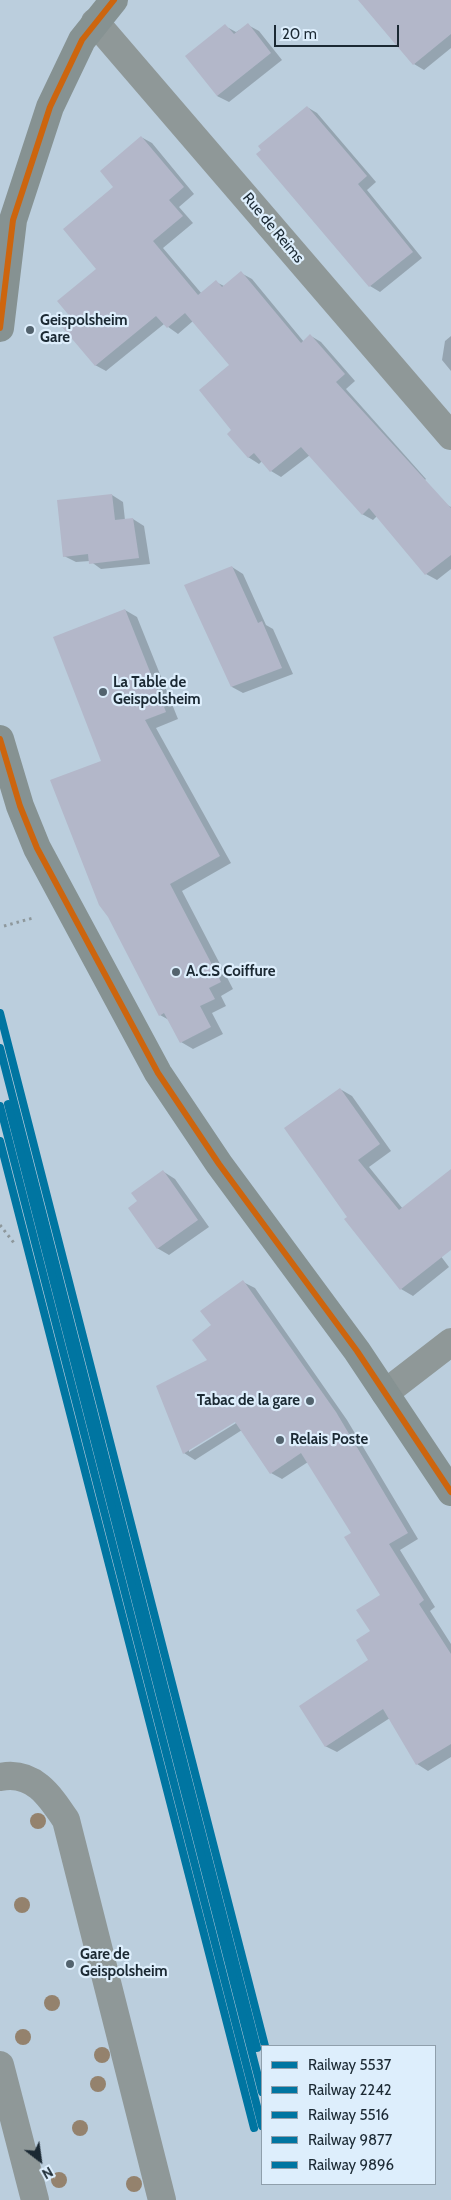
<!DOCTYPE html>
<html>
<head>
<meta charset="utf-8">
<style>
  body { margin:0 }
  #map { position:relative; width:451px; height:2200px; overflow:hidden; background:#bbcedd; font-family:Cabin,sans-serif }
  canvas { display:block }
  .legend { position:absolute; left:261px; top:2045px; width:175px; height:140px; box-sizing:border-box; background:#ddeefc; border:1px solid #8f9fac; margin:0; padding:6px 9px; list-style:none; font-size:15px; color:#1b2933 }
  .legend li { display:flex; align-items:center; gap:10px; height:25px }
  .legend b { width:25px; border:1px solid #8f9fac }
  .north { position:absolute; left:15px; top:2135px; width:50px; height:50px; -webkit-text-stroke:4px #ddeefc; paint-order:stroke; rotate:150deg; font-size:14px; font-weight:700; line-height:20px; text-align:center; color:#1b2933 }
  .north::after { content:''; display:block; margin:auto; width:18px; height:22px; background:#1b2933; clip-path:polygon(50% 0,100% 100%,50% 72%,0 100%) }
  .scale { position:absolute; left:274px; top:25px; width:125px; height:22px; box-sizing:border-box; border:2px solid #1b2933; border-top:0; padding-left:6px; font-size:15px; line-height:18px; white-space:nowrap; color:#1b2933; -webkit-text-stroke:4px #ddeefc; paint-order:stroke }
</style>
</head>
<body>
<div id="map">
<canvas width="451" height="2200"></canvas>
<ul class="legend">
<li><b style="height:6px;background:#0075a1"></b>Railway 5537</li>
<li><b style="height:6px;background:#0075a1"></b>Railway 2242</li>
<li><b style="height:6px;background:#0075a1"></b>Railway 5516</li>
<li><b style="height:6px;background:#0075a1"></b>Railway 9877</li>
<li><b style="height:6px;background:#0075a1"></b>Railway 9896</li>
</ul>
<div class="north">N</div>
<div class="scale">20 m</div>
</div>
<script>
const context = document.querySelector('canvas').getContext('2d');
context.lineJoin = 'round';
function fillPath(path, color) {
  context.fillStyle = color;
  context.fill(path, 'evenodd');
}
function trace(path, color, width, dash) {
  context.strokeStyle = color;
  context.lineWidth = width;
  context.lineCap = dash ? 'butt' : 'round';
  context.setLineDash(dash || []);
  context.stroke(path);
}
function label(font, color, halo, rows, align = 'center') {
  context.font = font + ' Cabin,sans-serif';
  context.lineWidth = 4.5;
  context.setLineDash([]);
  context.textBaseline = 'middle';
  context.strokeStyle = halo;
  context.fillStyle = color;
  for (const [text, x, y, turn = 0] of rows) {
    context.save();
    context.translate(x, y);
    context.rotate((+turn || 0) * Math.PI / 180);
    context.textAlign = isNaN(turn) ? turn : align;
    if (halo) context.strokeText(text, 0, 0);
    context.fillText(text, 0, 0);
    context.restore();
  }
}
const shadow = new Path2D(`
  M359,0H444L451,8V48L424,70L414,64Z
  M248,25L259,31L282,60L229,102L217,96L225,26L236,32Z
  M307,107L317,113L376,182L367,190L422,258L380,292L370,286L258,155Z
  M141,137L152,143L194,194L179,207L193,223L163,248L202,294L216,282L224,286L241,273L252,279L304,342L311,336L321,342L355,381L346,389L426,479L415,489L451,507V569L437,580L426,574L377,516L373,520L362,514L310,455L281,477L271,471L262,461L259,464L248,457L233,430L231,365L193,321L178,334L164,324L106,371L95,365L74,319L98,269L115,187Z
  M451,336V371L442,360L445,341Z
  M112,495L123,502L125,520L133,519L144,526L150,564L101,569L90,561L76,562L64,556Z
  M232,567L243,574L266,625L273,629L293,674L243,693L232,687Z
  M125,610L137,617L178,719L156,728L231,863L182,891L233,989L221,996L226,1006L212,1013L223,1034L193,1049L181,1042L169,1020L160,1015L102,761Z
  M340,1089L352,1096L391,1151L369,1167L403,1209L451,1170V1246L440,1255L449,1267L413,1296L401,1289L349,1218Z
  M164,1172L175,1179L209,1227L169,1255L157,1248Z
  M243,1282L255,1288L347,1420L418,1539L400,1550L435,1607L430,1611L451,1644V1757L428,1771L417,1764L390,1718L337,1752L325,1746L370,1660L381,1595L353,1534L308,1462L282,1479L271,1473L242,1430L195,1460L184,1453L209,1361L212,1326ZM239,1417L241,1420L189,1452V1449Z`);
const building = new Path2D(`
  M358,0H451V34L413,65Z
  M248,23L271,53L217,96L185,56L225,24L234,34Z
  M307,106L367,176L358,184L413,252L369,287L256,154L261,150L258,146Z
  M141,136L184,187L169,200L183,216L153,241L198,295L216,280L222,287L241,271L301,343L310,334L345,374L336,382L451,508V555L425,575L369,508L362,515L301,447L270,472L254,453L248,458L227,434L231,430L199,390L229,365L185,313L167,328L156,316L95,366L62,327L72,319L57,301L96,269L63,229L113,187L100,171Z
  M112,494L115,520L133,518L139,558L89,564L88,554L63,557L57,500Z
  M232,566L258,623L262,621L282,668L231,687L184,585Z
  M125,609L166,712L145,720L220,856L170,884L221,982L209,988L215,999L200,1006L211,1027L180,1043L164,1013L159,1016L108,917L99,905L50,780L101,761L53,637Z
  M340,1088L380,1144L358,1160L399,1210L451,1169V1250L400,1290L344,1219L347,1217L284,1128Z
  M163,1170L198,1220L157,1249L128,1208L137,1201L131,1193Z
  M243,1280L336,1412L408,1533L389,1544L424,1600L419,1604L451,1654V1744L416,1765L383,1709L325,1747L299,1706L368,1660L356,1640L370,1631L356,1610L380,1595L344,1537L351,1533L301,1453L270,1474L235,1422L183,1454L156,1386L207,1360L192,1340L211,1325L200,1311Z`);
const path = new Path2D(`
  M4,926L33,918
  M0,1225L14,1243`);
const minor = new Path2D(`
  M95,22L451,436
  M385,1393L451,1342
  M0,1777C33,1770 50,1796 66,1820L162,2200
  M0,2065L35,2200`);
const major = new Path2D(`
  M0,328L13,220L50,107L82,40L114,0
  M0,739L20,806L37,848L158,1073L219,1164L357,1351L451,1492`);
const bus1 = new Path2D(`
  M0,328L13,220L50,107L82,40L114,0
  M0,739L20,806L37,848L158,1073L219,1164L357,1351L451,1492`);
const rail1 = new Path2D(`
  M0,1013L265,2046`);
const rail2 = new Path2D(`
  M0,1106L262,2126`);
const rail3 = new Path2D(`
  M0,1141L254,2128`);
const rail4 = new Path2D(`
  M0,1048L257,2048`);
const rail5 = new Path2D(`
  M8,1104L262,2092`);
const trees = [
  [38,1821],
  [22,1905],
  [52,2003],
  [23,2037],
  [102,2055],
  [98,2084],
  [80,2128],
  [59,2180],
  [134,2184]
];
const markers = [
  [30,330,5,"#53636e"],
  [103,692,5,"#53636e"],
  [176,972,5,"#53636e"],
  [310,1401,5,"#53636e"],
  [280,1440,5,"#53636e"],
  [70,1964,5,"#53636e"]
];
const streetNames = [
  ["Rue de Reims",273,228,50]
];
const poiNames = [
  ["Geispolsheim",40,321],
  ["Gare",40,338],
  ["La Table de",113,683],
  ["Geispolsheim",113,700],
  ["A.C.S Coiffure",186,972],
  ["Tabac de la gare",300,1401,"right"],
  ["Relais Poste",290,1440],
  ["Gare de",80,1955],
  ["Geispolsheim",80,1972]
];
fillPath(shadow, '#0003');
fillPath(building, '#b3b7c9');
trace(path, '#8e989c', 3, [2.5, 4]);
trace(minor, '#8f9898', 28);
trace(major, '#869292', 28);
trace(bus1, '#cd650e', 6);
trace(rail1, '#0075a1', 8);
trace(rail2, '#0075a1', 8);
trace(rail3, '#0075a1', 8);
trace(rail4, '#0075a1', 8);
trace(rail5, '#0075a1', 8);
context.fillStyle = '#94826d';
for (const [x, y] of trees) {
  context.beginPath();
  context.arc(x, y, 8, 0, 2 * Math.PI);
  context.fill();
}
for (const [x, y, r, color] of markers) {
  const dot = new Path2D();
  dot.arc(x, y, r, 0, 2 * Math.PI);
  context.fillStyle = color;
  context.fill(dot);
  trace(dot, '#ddeefc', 2);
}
label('15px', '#1b2933', '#ddeefc', streetNames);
label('bold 15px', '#1b2933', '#ddeefc', poiNames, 'left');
</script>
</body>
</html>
